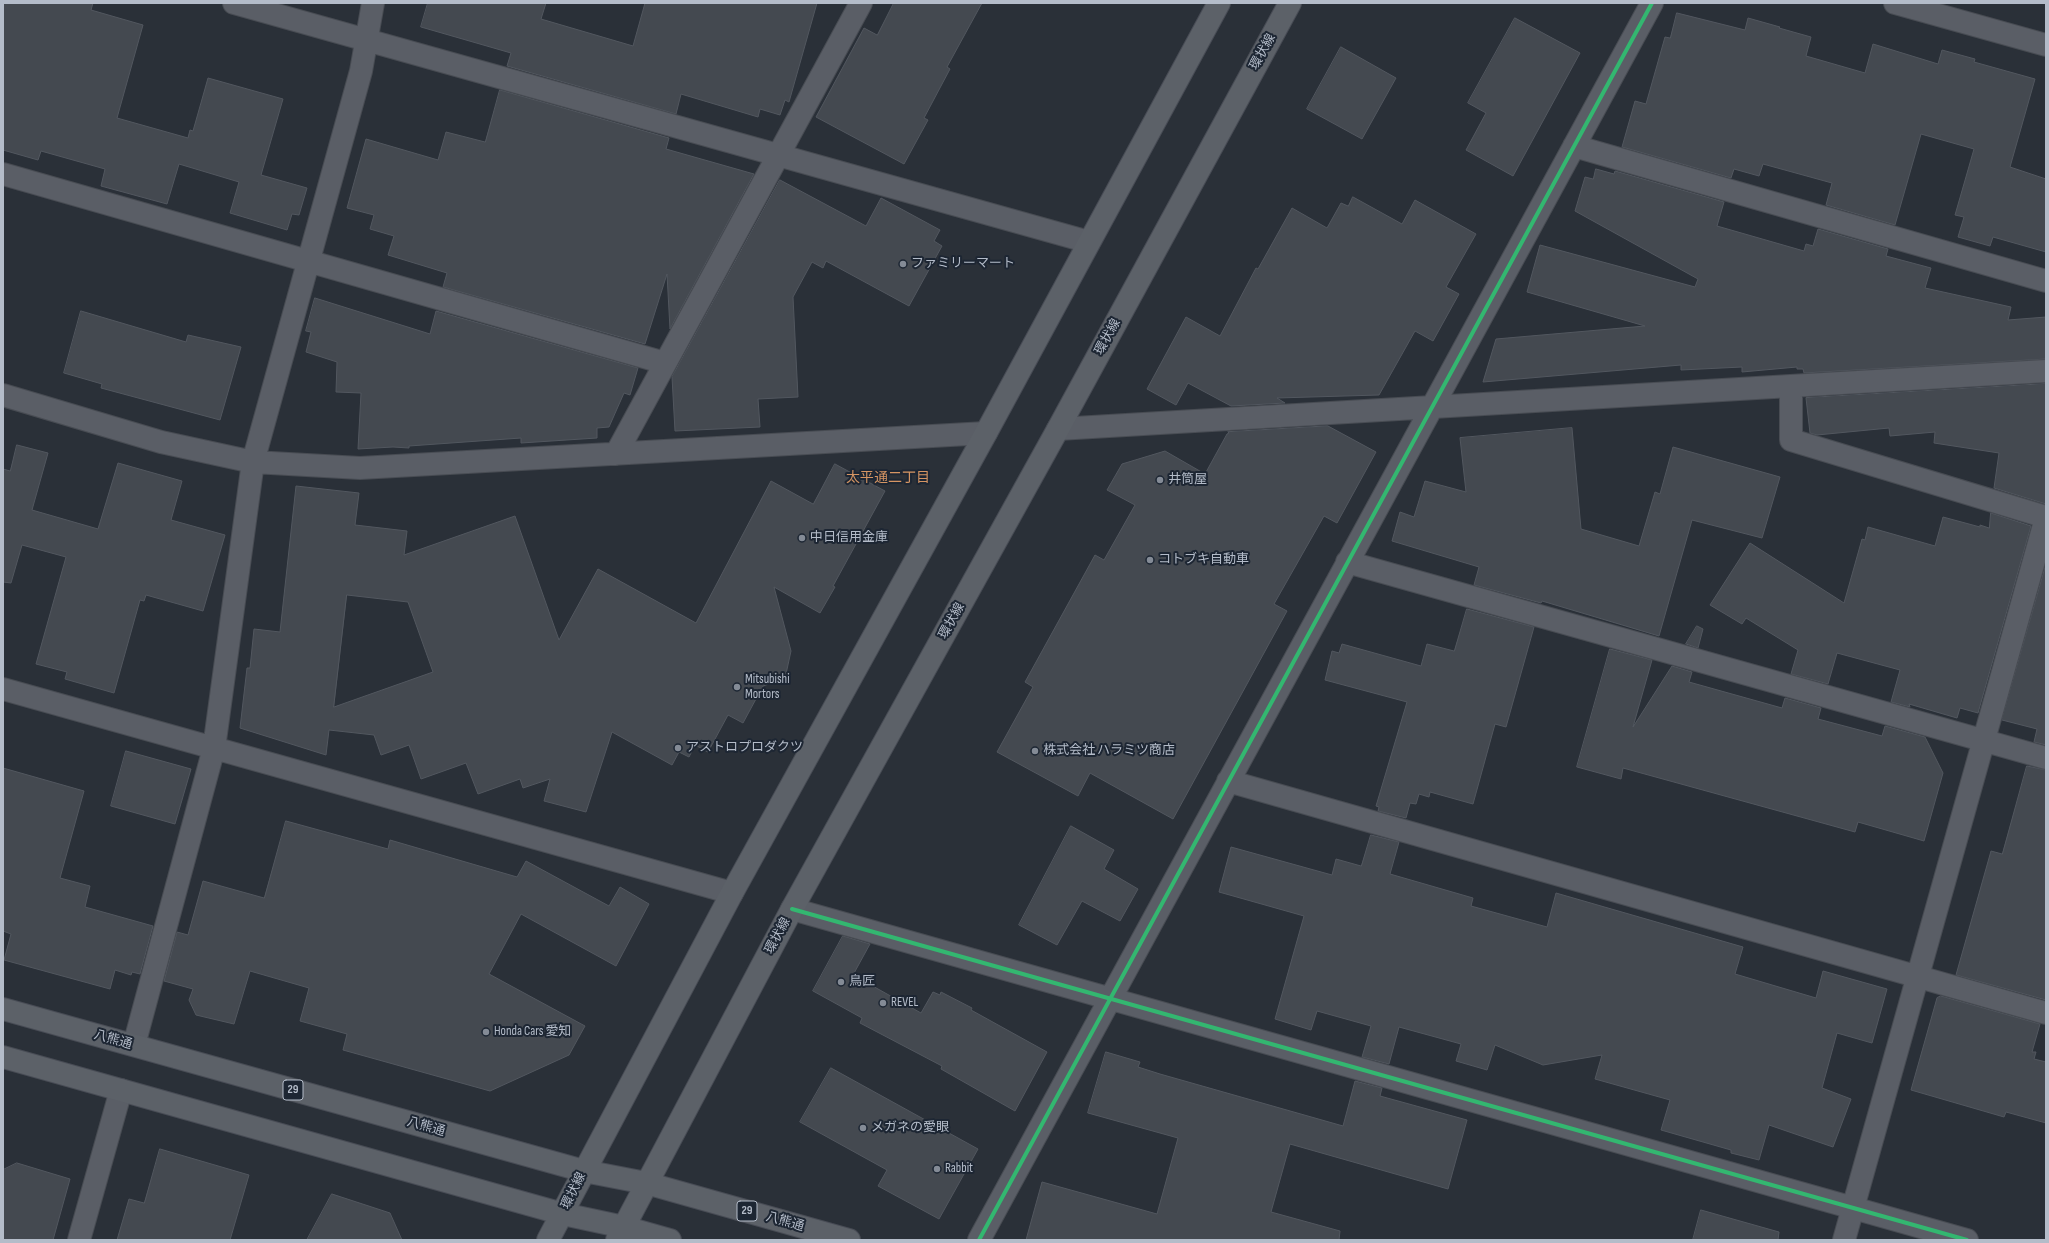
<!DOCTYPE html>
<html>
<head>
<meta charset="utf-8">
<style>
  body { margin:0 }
  #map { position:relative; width:2049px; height:1243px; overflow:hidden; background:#2a3038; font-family:"Sofia Sans Condensed",sans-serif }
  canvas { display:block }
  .frame { position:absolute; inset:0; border:4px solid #b4bcc9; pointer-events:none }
</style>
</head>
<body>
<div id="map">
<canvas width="2049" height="1243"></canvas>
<div class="frame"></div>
</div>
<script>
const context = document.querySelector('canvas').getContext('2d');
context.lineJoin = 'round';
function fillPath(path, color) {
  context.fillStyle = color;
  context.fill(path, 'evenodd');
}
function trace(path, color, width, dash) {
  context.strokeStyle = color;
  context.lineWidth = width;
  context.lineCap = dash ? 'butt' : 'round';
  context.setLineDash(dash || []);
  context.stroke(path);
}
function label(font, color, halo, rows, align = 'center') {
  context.font = font + ' "Sofia Sans Condensed","Noto Sans JP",sans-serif';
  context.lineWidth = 4;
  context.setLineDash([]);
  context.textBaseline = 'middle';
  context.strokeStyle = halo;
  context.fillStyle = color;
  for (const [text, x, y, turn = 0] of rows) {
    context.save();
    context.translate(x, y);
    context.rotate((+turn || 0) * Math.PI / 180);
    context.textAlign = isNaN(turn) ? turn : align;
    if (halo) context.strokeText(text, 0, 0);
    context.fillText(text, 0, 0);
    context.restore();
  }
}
const building = new Path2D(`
  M3,3H93L91,10L143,25L117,118L188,138L190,130L193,131L208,78L283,99L261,175L307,188L299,215L292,214L287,230L230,213L239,182L179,164L167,204L101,186L105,169L41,151L38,160L3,150Z
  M428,3H546L541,19L633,46L645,3H817L789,102L785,100L780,115L760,109L758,117L681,94L676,114L507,66L511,53L421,27Z
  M894,3H982L947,67L950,69L924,118L928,120L904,164L816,117L864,28L877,35Z
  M1677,13L1745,30L1748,18L1780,27L1779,28L1811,37L1806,56L1865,73L1873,44L1938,64L1942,50L1975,59L1974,62L2035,79L2010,167L2046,179V252L1993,237L1990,246L1958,237L1964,217L1955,215L1974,149L1921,134L1895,225L1826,205L1832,183L1763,164L1759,176L1734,169L1731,178L1622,147L1635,101L1646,104L1665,37L1670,38Z
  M1515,18L1580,53L1513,176L1466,150L1486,113L1468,103Z
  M1341,47L1396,78L1362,139L1307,109Z
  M500,90L669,138L666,149L754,174L670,329L667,274L645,344L443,287L447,273L388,255L394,236L370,229L374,215L347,208L366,139L438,160L446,132L485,142Z
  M1596,169L1614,174L1615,171L1724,202L1717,226L1804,251L1806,244L1813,246L1818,229L1888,249L1886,256L1931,268L1925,288L2011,307L2008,320L2046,317V359L1804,373L1803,369H1797V367L1742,372V367L1681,370V365L1483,382L1496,339L1645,326L1527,292L1540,245L1695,287L1698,279L1575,211L1585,177L1593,179Z
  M780,180L866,226L881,198L940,230L934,241L942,246L909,306L826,261L823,268L812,262L793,297L798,397L758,399L760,427L675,431L672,377Z
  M1353,197L1402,224L1415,200L1476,234L1446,287L1459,294L1433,341L1415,331L1379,395L1277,398L1285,403L1231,406L1188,383L1176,405L1147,389L1186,317L1220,336L1256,268L1258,269L1292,208L1327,228L1341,203L1348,206Z
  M315,298L430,334L436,311L638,368L630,395L624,393L609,427L597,428V438L521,443V438L409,446V448L393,447L358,449L361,393L336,392L337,362L306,352L311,332L306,331Z
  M81,311L186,342L188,335L241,347L220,420L101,388L102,384L64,373Z
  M2046,384V504L1994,488L1999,453L1934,443L1935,432L1890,436L1889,428L1817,435L1810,433L1806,398Z
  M1328,426L1376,452L1337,523L1324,516L1274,604L1287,611L1173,819L1090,773L1078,796L997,752L1033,687L1025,682L1095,555L1104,560L1135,505L1107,490L1122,464L1165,451L1205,474L1227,434L1229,433L1228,432Z
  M1572,428L1581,529L1639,546L1655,492L1660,494L1673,447L1780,477L1762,538L1692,520L1659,636L1542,601L1541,603L1474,585L1479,567L1392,541L1400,512L1414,517L1425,481L1466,492L1460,438Z
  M17,445L48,453L32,510L98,529L118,463L182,481L171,520L225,535L203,611L146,595L144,601L140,600L114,693L65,679L67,672L36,664L66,557L22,545L11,583L3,582V469L10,471Z
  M835,464L885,491L833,586L835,587L820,613L774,587L791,651L786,674L777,681L763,686L743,723L728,715L708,752L695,745L689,757L679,752L672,765L612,732L586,812L544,801L550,779L523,788L520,779L478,794L466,763L421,779L409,745L381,755L374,735L329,730L326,755L240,728L247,668H250L254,629L280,632L296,486L359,493L355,525L407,531L404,555L515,516L559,640L598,569L696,623L771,481L813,504ZM347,595L408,602L433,672L334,707Z
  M1991,513L2031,526L1978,713L1960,708L1957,718L1909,704L1910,707L1891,702L1900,670L1837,653L1828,684L1791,674L1798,650L1746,618L1742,624L1710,605L1750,543L1844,603L1862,539L1865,540L1868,527L1935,546L1943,517L1980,527V525L1989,528Z
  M2046,564V745L2034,742L2037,729L2002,720Z
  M1467,609L1534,627L1506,727L1495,724L1473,804L1430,792L1429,797L1419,794L1416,804L1410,803L1406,818L1378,811L1379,807L1376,806L1407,702L1325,680L1332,651L1339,653L1342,644L1421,666L1427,644L1454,651Z
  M1697,626L1703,629L1698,648L1686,644Z
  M1610,649L1652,660L1633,727L1672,666L1692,672L1689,682L1782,708L1785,698L1821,708L1818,719L1882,736L1885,726L1925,737L1943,773L1924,841L1858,822L1855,832L1623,768L1621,779L1577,767Z
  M126,751L191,769L175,824L111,806Z
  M2027,766L2046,770V1000L1956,975L1991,851L2002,854Z
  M3,768L84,791L60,878L90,886L85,907L153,926L140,974L132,972L131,975L115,970L110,989L4,960L11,934L3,931Z
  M286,821L388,849L390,840L517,877L526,861L609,906L620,887L649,904L616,966L521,914L489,974L585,1026L569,1055L490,1091L343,1050L347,1034L300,1021L309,988L250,971L234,1024L196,1015L189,1000L193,989L164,981L177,932L188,935L203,881L264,898Z
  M1071,826L1114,850L1104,869L1138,889L1120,921L1082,901L1057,945L1019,925Z
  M1371,835L1399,842L1390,874L1473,898L1471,906L1547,927L1556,893L1743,947L1735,974L1816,998L1823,971L1887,989L1872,1043L1837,1033L1822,1088L1851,1099L1833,1147L1769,1125L1759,1160L1731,1153V1150L1661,1130L1670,1100L1595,1079L1602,1055L1543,1065L1495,1045L1487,1070L1456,1061L1461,1044L1399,1027L1389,1064L1362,1057L1371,1026L1317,1011L1311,1030L1275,1019L1304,916L1219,892L1231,847L1332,875L1336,859L1361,866Z
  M843,936L870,944L853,975L921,1013L933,992L940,995L941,992L972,1008L971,1010L1047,1052L1015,1111L941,1069L942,1066L860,1023L862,1018L813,991Z
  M1941,996L2040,1024L2032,1052H2036L2034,1059L2046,1062V1123L2006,1112L2004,1117L1911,1090L1937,998Z
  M1106,1052L1140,1062L1138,1067L1160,1074L1343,1126L1355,1081L1382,1088L1380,1096L1467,1120L1448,1189L1290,1144L1271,1212L1340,1231L1339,1240H1026L1042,1182L1157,1214L1178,1138L1088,1113Z
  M831,1068L978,1149L939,1219L878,1186L887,1170L800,1122Z
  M160,1149L249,1175L230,1240H117L129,1199L144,1203Z
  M17,1163L70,1179L53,1240H3V1170Z
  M332,1194L390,1213L402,1240H307Z
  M1701,1210L1779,1232L1778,1240H1693Z`);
const minor = new Path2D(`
  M234,3L1089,242
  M1574,146L2046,281
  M3,174L665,363
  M1791,387V440L2046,517
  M3,395L161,442L253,462L360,468L986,433
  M1058,429L2046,371
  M616,454L861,3
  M1347,562L2046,758
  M3,689L732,893
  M1228,781L2046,1013
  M792,909L1967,1240
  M134,1045L214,748L253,462L361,71L373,3
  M79,1240L121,1090
  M979,1240L1652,3
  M1844,1240L2046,518`);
const tertiary = new Path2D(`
  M1895,3L2046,45`);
const primary = new Path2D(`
  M3,1009L584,1171L646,1183L849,1240
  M3,1057L563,1214L624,1227L670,1240
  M548,1240L732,893L986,433L1219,3
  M617,1240L792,909L1058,429L1290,3`);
const cycleway = new Path2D(`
  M792,909L1967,1240
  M979,1240L1652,3`);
const markers = [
  [903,264,4,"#848b96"],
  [1160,480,4,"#848b96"],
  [802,538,4,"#848b96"],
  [1150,560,4,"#848b96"],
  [737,687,4,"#848b96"],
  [678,748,4,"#848b96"],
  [1035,751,4,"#848b96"],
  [841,982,4,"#848b96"],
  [883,1003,4,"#848b96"],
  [486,1032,4,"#848b96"],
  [863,1128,4,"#848b96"],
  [937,1169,4,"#848b96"]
];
const shields = [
  [293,1090,20],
  [747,1211,20]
];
const shieldNames = [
  ["29",293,1090],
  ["29",747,1211]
];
const streetNames = [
  ["環状線",1263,52,-61],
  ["環状線",1108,337,-61],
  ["環状線",952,621,-61],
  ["環状線",778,936,-62],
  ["八熊通",113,1040,16],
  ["八熊通",426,1127,16],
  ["環状線",574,1191,-64],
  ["八熊通",785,1222,16]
];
const poiNames = [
  ["ファミリーマート",911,264],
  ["井筒屋",1168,480],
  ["中日信用金庫",810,538],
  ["コトブキ自動車",1158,560],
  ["Mitsubishi",745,680],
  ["Mortors",745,695],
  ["アストロプロダクツ",686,748],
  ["株式会社 ハラミツ商店",1043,751],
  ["鳥匠",849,982],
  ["REVEL",891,1003],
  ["Honda Cars 愛知",494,1032],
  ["メガネの愛眼",871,1128],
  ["Rabbit",945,1169]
];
const neighbourhoodNames = [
  ["太平通二丁目",888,478]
];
fillPath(building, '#444950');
trace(building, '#52575f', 1);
trace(minor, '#484c53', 24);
trace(tertiary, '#484c53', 24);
trace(primary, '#484c55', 24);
trace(minor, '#5a5e66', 22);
trace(tertiary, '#5a5e66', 22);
trace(primary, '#5c6168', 22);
trace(cycleway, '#33b770', 4);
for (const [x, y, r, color] of markers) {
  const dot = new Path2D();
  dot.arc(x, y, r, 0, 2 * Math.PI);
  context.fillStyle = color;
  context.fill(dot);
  trace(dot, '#1d2633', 1.5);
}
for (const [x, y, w] of shields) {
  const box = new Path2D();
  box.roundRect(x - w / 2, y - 10, w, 20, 3);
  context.fillStyle = '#1d2633';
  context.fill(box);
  trace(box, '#b4bcc9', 1);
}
label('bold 12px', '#b4bcc9', null, shieldNames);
label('13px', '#b4bcc9', '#1d2633', streetNames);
label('13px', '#b4bcc9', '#1d2633', poiNames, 'left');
label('14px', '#d59563', '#1d2633', neighbourhoodNames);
</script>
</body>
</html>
